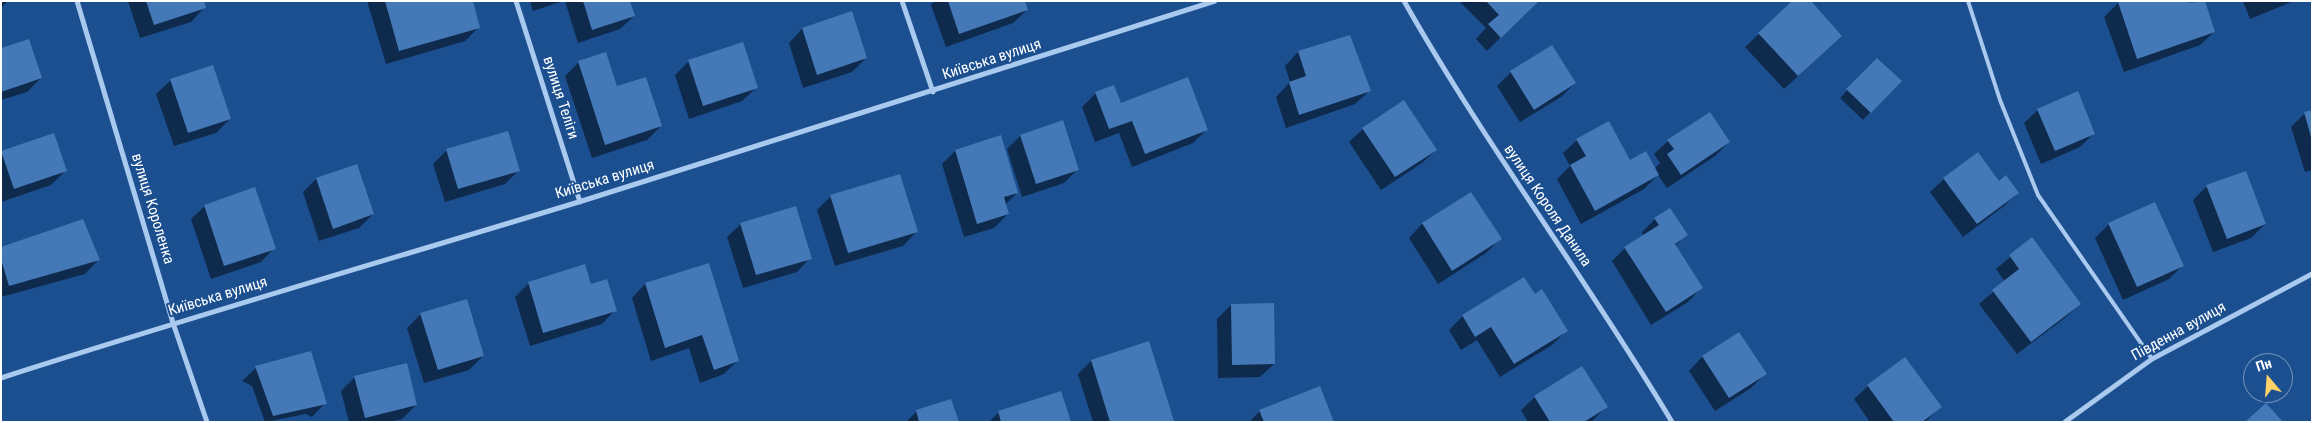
<!DOCTYPE html>
<html>
<head>
<meta charset="utf-8">
<style>
  body { margin:0 }
  #map { position:relative; width:2313px; height:423px; overflow:hidden; background:#1b4f8f; font-family:"Roboto Condensed",sans-serif }
  canvas { display:block }
  .frame { position:absolute; inset:0; border:2px solid #fff; pointer-events:none }
  .north { position:absolute; left:2243px; top:353px; width:50px; height:50px; box-sizing:border-box; background:#1b4f8f; border:1px solid #7695bc; border-radius:50%; rotate:342deg; font-size:14px; font-weight:700; line-height:20px; text-align:center; color:#fff }
  .north::after { content:''; display:block; margin:auto; width:18px; height:22px; background:#ffd166; clip-path:polygon(50% 0,100% 100%,50% 72%,0 100%) }
</style>
</head>
<body>
<div id="map">
<canvas width="2313" height="423"></canvas>
<div class="frame"></div>
<div class="north">Пн</div>
</div>
<script>
const context = document.querySelector('canvas').getContext('2d');
context.lineJoin = 'round';
function fillPath(path, color) {
  context.fillStyle = color;
  context.fill(path, 'evenodd');
}
function trace(path, color, width, dash) {
  context.strokeStyle = color;
  context.lineWidth = width;
  context.lineCap = dash ? 'butt' : 'round';
  context.setLineDash(dash || []);
  context.stroke(path);
}
function label(font, color, halo, rows, align = 'center') {
  context.font = font + ' "Roboto Condensed",sans-serif';
  context.lineWidth = 4;
  context.setLineDash([]);
  context.textBaseline = 'middle';
  context.strokeStyle = halo;
  context.fillStyle = color;
  for (const [text, x, y, turn = 0] of rows) {
    context.save();
    context.translate(x, y);
    context.rotate((+turn || 0) * Math.PI / 180);
    context.textAlign = isNaN(turn) ? turn : align;
    if (halo) context.strokeText(text, 0, 0);
    context.fillText(text, 0, 0);
    context.restore();
  }
}
const shadow = new Path2D(`
  M1,1H8L1,8Z
  M128,1H202L204,8L191,22L140,38Z
  M367,1H472L479,27L465,41L386,64Z
  M530,1H563L533,11Z
  M565,1H629L634,16L620,29L578,43Z
  M934,1H1024L1027,10L1013,23L946,47L931,5Z
  M1459,1H1537L1487,51L1476,39L1486,28Z
  M2123,1H2187L2188,5L2204,1L2214,32L2200,45L2124,72L2104,17L2118,3Z
  M2243,1H2294L2250,19Z
  M802,29L866,58L852,72L803,88L789,43Z
  M1759,34L1827,49L1784,89L1745,47Z
  M1,49L41,78L27,92L1,100Z
  M1298,52L1369,91L1355,104L1286,128L1276,97L1290,82L1285,66Z
  M1877,59L1900,81L1863,120L1840,98Z
  M689,61L756,88L742,101L689,119L675,75Z
  M579,62L616,88L661,126L647,140L592,158L565,76Z
  M212,67L230,119L216,133L174,146L156,94L170,81Z
  M1511,72L1575,83L1561,97L1520,122L1497,86Z
  M1096,93L1120,105L1207,129L1193,143L1132,167L1119,133L1095,142L1082,107Z
  M2038,110L2094,133L2080,147L2041,164L2024,123Z
  M2312,111V170L2305,172L2291,127L2304,114Z
  M1363,129L1436,150L1422,163L1381,190L1349,142Z
  M1020,136L1078,169L1064,183L1022,197L1007,149Z
  M1577,140L1654,169L1660,163L1654,154L1668,141L1729,142L1715,156L1667,188L1658,175L1644,189L1581,224L1557,179L1570,166L1563,153Z
  M447,150L519,170L505,184L445,202L433,164Z
  M955,151L1017,193L1005,205L1008,214L994,228L964,237L942,164Z
  M2,152L65,171L51,185L1,202Z
  M316,179L373,214L359,228L319,241L303,192Z
  M1944,179L1999,183L2018,193L2004,206L1963,237L1930,192Z
  M2207,186L2265,224L2251,238L2213,252L2193,200Z
  M1470,193L1500,239L1486,253L1438,284L1409,238L1422,224Z
  M831,196L916,232L903,246L835,266L817,210Z
  M2154,204L2182,266L2169,279L2123,300L2095,238L2109,224Z
  M205,206L274,248L261,262L211,279L191,219Z
  M1655,219L1686,235L1675,246L1701,288L1688,302L1651,325L1612,261L1625,248L1644,236L1642,232Z
  M741,224L810,258L797,272L743,288L727,237Z
  M2031,239L2080,304L2066,317L2017,354L1979,304L2005,282L1996,269Z
  M1,248L98,260L85,274L1,297Z
  M709,265L738,360L724,374L700,383L689,348L651,361L632,298L645,284Z
  M1524,279L1534,296L1566,331L1552,345L1500,377L1477,340L1461,350L1449,330L1463,316Z
  M529,283L590,285L615,310L602,324L530,346L515,297Z
  M1231,305L1274,364L1260,377L1218,378L1217,319Z
  M421,314L483,356L469,370L424,383L407,328Z
  M1739,334L1765,374L1751,388L1715,411L1689,371L1702,357Z
  M1091,361L1173,421L1093,422L1078,374Z
  M256,368L325,403L312,417L306,414L265,422L252,386L242,381Z
  M355,377L416,405L402,419L390,422H349L341,391Z
  M1868,386L1940,407L1925,422H1870L1854,399Z
  M1535,397L1606,407L1591,422H1528L1521,410Z
  M951,400L957,422H906L916,412Z
  M1260,411L1333,422H1249Z
  M999,412L1069,422H989Z`);
const building = new Path2D(`
  M146,1H204L206,8L154,25Z
  M385,1H473L480,28L399,51Z
  M583,1H630L635,16L592,30Z
  M948,1H1025L1028,10L959,34Z
  M1486,1H1539L1501,38L1488,24L1499,15Z
  M1792,1H1811L1842,36L1798,76L1758,33Z
  M2188,1L2189,3L2205,1L2215,32L2137,59L2118,2Z
  M852,11L867,58L817,75L802,28Z
  M1350,35L1371,91L1299,115L1289,82L1306,76L1298,51Z
  M29,39L42,78L1,92V48Z
  M743,42L758,88L703,106L688,60Z
  M1552,45L1576,83L1534,110L1510,71Z
  M606,52L617,86L646,77L662,126L605,145L578,61Z
  M1877,58L1902,81L1871,113L1846,89Z
  M213,65L231,119L188,133L170,79Z
  M1188,77L1208,130L1145,154L1132,121L1109,129L1095,92L1114,85L1121,103Z
  M2078,91L2095,134L2055,151L2037,109Z
  M1404,100L1437,150L1395,177L1362,128Z
  M2312,110V137H2311L2304,112Z
  M1710,112L1730,142L1681,175L1667,154L1674,149L1667,140Z
  M1063,120L1079,170L1036,184L1020,135Z
  M1609,121L1630,160L1646,151L1659,175L1595,211L1570,165L1586,156L1576,139Z
  M508,131L520,171L458,189L446,149Z
  M54,133L67,171L14,189L1,151Z
  M1001,135L1018,193L1004,197L1009,214L977,224L955,150Z
  M1978,152L1999,181L2006,175L2019,193L1977,224L1943,178Z
  M357,164L374,214L333,229L316,178Z
  M2246,171L2266,224L2227,239L2206,185Z
  M900,174L918,232L848,253L830,195Z
  M255,187L276,249L224,266L204,205Z
  M1471,192L1502,239L1452,271L1422,223Z
  M2155,202L2184,266L2137,287L2108,223Z
  M796,206L812,259L756,275L740,223Z
  M1670,208L1688,235L1675,244L1703,288L1666,312L1624,247L1659,225L1654,218Z
  M83,219L100,260L9,286L1,259V247Z
  M2032,237L2081,304L2031,342L1992,290L2019,269L2009,255Z
  M709,263L739,361L714,370L702,335L665,348L645,283Z
  M585,264L591,284L607,279L617,311L543,333L528,282Z
  M1524,277L1535,294L1542,289L1568,331L1514,364L1491,327L1475,337L1462,315Z
  M467,299L484,356L438,370L420,313Z
  M1274,303L1275,364L1232,365L1231,304Z
  M1739,332L1767,374L1729,398L1702,356Z
  M1149,341L1174,421L1110,422L1091,360Z
  M311,351L327,404L273,416L255,366Z
  M1905,357L1942,407L1922,422H1894L1867,385Z
  M407,363L417,405L365,418L354,376Z
  M1582,366L1608,407L1584,422H1550L1534,396Z
  M1320,386L1334,422H1264L1259,410Z
  M1061,391L1071,422H1001L998,411Z
  M951,399L959,422H919L916,410Z
  M2266,403L2283,422H2245Z`);
const lane = new Path2D(`
  M1968,1L2000,100L2038,195L2152,359`);
const street = new Path2D(`
  M77,1L173,323L207,422
  M516,1L580,202
  M902,1L933,92
  M1404,1C1486,146 1587,279 1672,422
  M1,378C194,316 388,260 582,201C794,136 1005,69 1215,1
  M2065,422L2152,359L2312,274`);
const streetNames = [
  ["Київська вулиця",992,60,-18],
  ["вулиця Теліги",560,98,72],
  ["Київська вулиця",605,180,-17],
  ["вулиця Короля Данила",1547,206,56],
  ["вулиця Короленка",152,209,73],
  ["Київська вулиця",218,297,-17],
  ["Південна вулиця",2179,332,-29]
];
fillPath(shadow, '#0007');
fillPath(building, '#4478b7');
trace(lane, '#a9c9ee', 4);
trace(street, '#a9c9ee', 5);
label('15px', '#fff', '#1b4f8f', streetNames);
</script>
</body>
</html>
